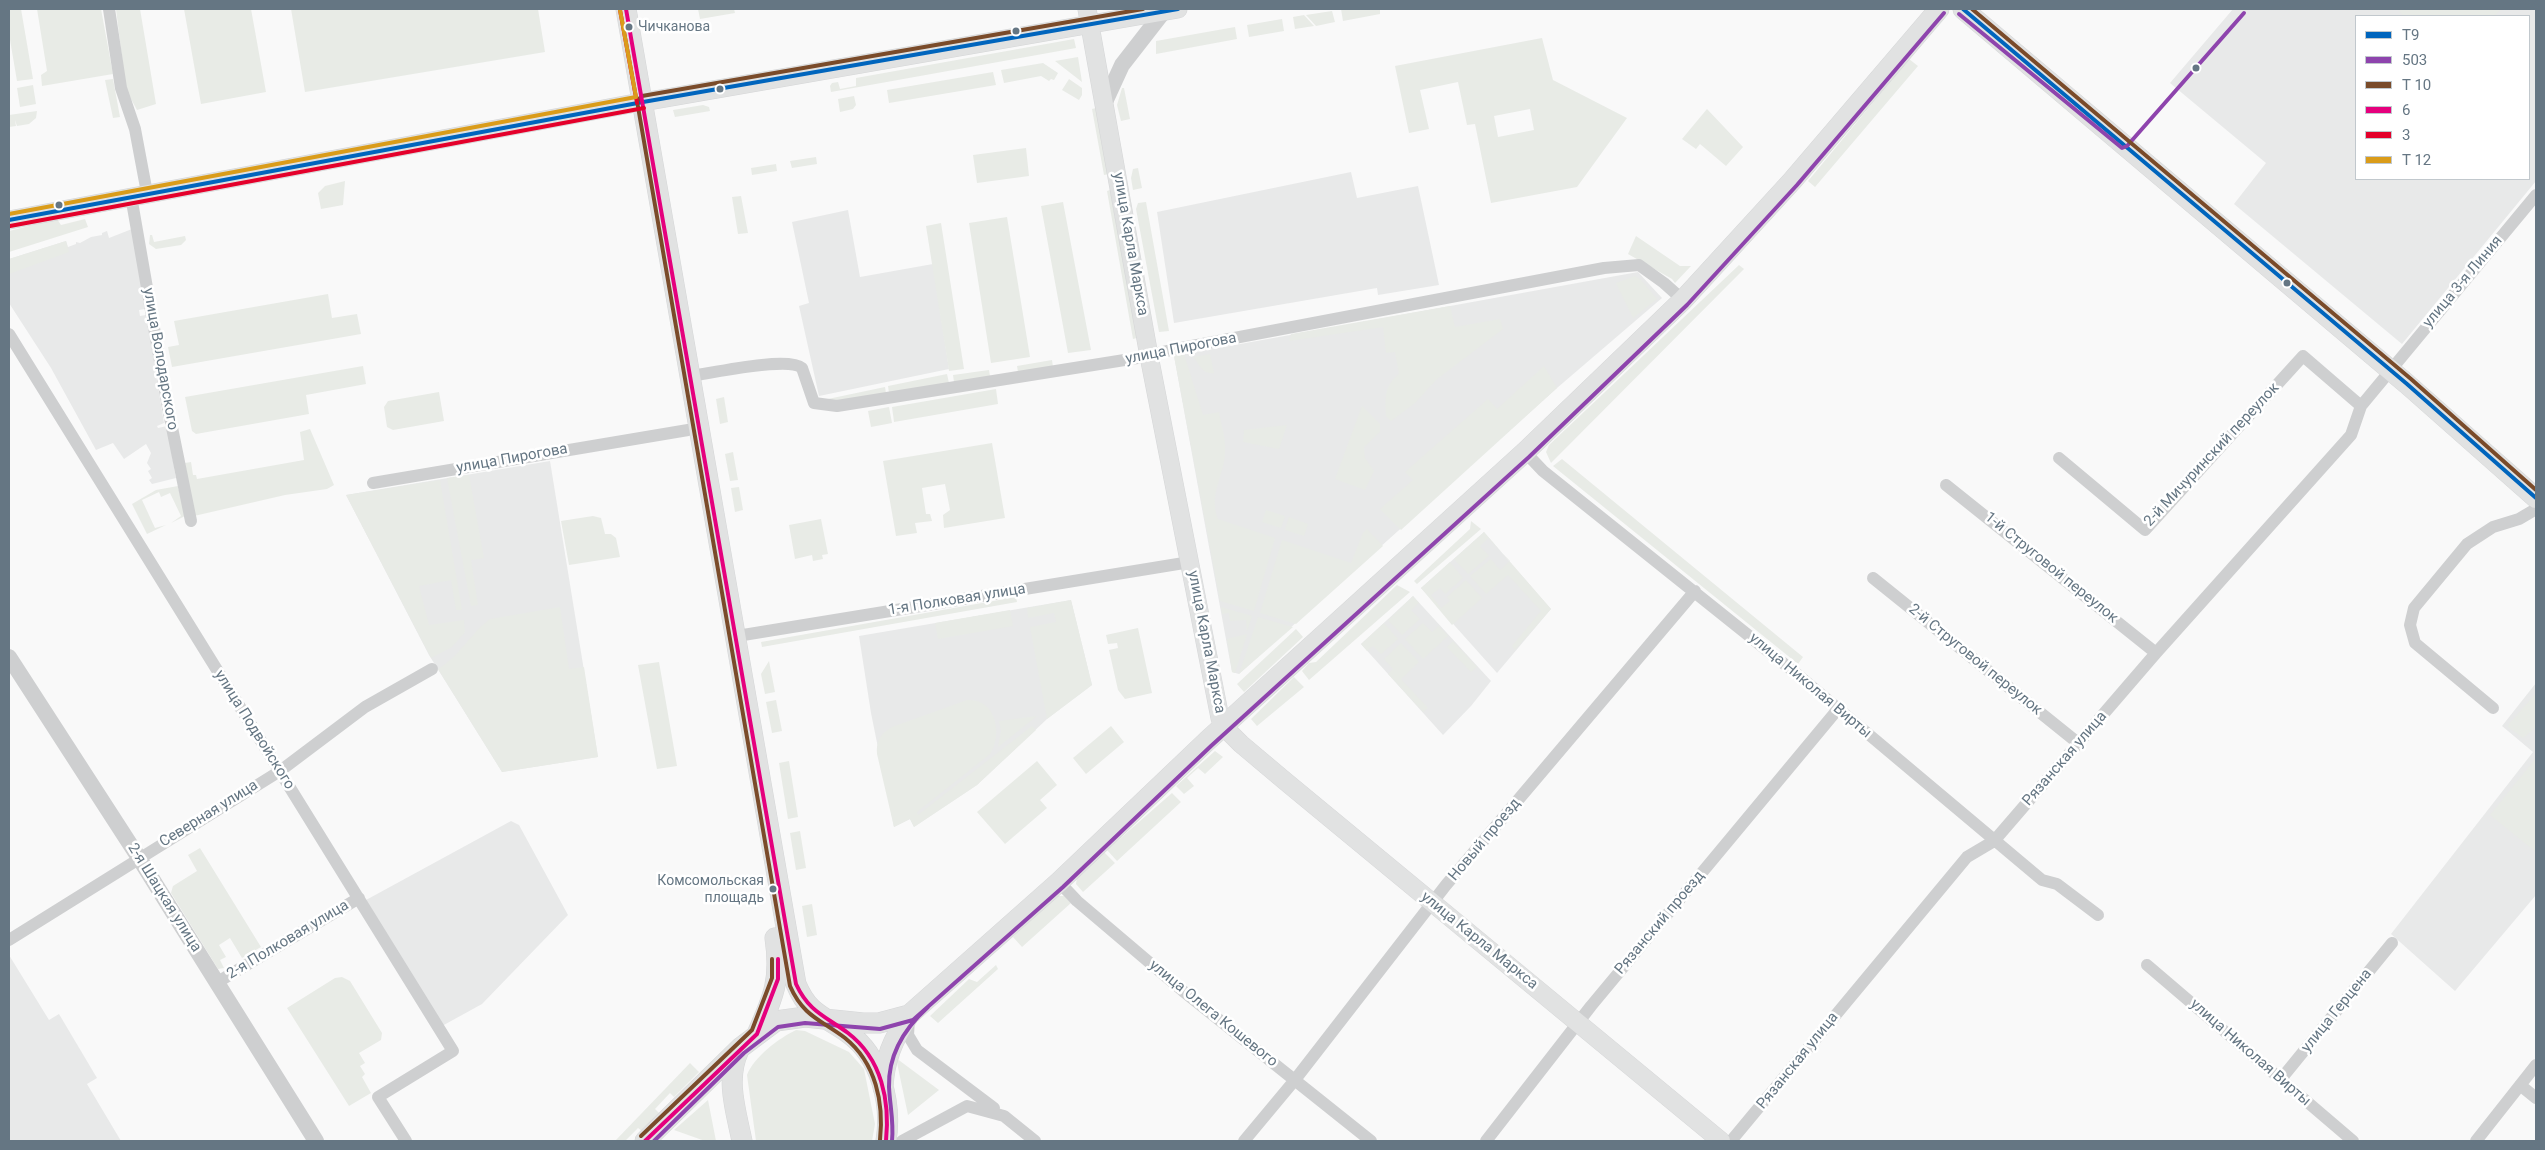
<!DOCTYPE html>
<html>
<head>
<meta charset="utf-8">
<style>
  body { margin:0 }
  #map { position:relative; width:2545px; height:1150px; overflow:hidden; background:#f9f9f9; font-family:Roboto,sans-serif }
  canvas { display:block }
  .frame { position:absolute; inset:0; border:10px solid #657683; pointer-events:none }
  .legend { position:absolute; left:2355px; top:15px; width:175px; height:165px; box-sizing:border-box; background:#fff; border:1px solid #c1c8cd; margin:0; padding:6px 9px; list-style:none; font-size:15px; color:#657683 }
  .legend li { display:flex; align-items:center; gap:10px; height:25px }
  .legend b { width:25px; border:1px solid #c1c8cd }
</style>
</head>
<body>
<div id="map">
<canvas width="2545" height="1150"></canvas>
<div class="frame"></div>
<ul class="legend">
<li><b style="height:6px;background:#0065bd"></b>Т9</li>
<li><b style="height:6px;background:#8e44ad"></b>503</li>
<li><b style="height:6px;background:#7a4b2a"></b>Т 10</li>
<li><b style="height:6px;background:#e5007d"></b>6</li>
<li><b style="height:6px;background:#e4002b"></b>3</li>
<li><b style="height:6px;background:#da9c1a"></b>Т 12</li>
</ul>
</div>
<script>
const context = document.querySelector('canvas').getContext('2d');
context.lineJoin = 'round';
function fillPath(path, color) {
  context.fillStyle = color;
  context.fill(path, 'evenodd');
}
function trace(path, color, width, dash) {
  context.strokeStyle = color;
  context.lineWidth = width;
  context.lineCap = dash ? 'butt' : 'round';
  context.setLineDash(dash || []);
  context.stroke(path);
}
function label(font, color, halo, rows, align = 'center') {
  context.font = font + ' Roboto,sans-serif';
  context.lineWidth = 5;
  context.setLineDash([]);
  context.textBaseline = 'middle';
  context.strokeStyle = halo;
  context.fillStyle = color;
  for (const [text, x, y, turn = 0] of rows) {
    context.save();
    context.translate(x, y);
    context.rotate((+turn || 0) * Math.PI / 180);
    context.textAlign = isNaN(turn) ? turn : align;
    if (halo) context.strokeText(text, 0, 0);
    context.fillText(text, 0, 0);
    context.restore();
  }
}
const built = new Path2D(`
  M2233,9H2536V181L2402,344L2234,204L2266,163L2170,83ZM2356,16H2529V179H2356Z
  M1351,172L1357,198L1418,186L1439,285L1378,295L1377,288L1174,323L1157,212Z
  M848,210L860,277L933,264L949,369L819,396L799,306L809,303L792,222Z
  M132,229L145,309L139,310L140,316L146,315L164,423L157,426L158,428L167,426L176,478L152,484L149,480L152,478L148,471L151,469L147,463L151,453L146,444L124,459L113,443L96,450L51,368L9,303V259L66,241L68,247L76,244V242L80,243L91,237L102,235V233L107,231L109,238Z
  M1638,272L1662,298L1557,388L1239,674L1232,672L1174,356Z
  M550,461L598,757L502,772L429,655L346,495Z
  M1484,532L1551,609L1497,673L1421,588Z
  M1413,596L1491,681L1471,706L1443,735L1361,644Z
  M1071,600L1092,685L1047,719L977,785L914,827L910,819L894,827L871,713L859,636Z
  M2536,683V895L2455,991L2391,934L2533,752L2502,726Z
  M511,821L519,825L568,915L482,1004L442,1026L366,900Z
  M9,955L49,1020L59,1014L97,1078L87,1084L121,1141H9Z`);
const green = new Path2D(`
  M9,9H21L33,79L17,81L9,34Z
  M37,9H101L113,74L42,86L41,75L47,71Z
  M116,9H140L156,104L137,110L126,90Z
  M184,9H251L266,92L201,104Z
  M291,9H538L545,52L305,92Z
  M698,9H734L735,13L700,19Z
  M1341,9H1380V14L1343,21Z
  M2401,9H2501L2495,16H2404L2399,12Z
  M1332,11L1335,22L1316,26L1306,15Z
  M1304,15L1314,26L1295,29L1293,17Z
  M1282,19L1284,31L1249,37L1247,25Z
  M1235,27L1237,39L1156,54V41Z
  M1542,38L1553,80L1627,118L1577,187L1491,203L1475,124L1467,125L1458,82L1420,90L1429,129L1409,133L1395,66ZM1530,109L1534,130L1498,137L1494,116Z
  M1074,39L1076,48L831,92L830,86L832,83L838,82L840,89L856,86V78Z
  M1078,57L1082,82L1055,61Z
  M1909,59L1918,66L1815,187L1808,181Z
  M1043,63L1058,73L1054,80L1051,79L1049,81L1041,76L1004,83L1001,70Z
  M993,72L996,85L889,103L887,90Z
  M113,79L120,117L113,118L105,80Z
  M1069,79L1082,88V95L1079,100L1062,90Z
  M33,85L36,104L20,107L17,88Z
  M1122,88H1124L1130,119L1121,121L1117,105Z
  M854,96L856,105L853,109L840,112L838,99Z
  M703,105L709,107L710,111L675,117L673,110Z
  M1096,108L1109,174L1104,175L1092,109Z
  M1707,109L1743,147L1726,166L1700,144L1696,149L1682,139Z
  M37,111L36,118L29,124L17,126L15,120L16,126L9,127V115Z
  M1026,148L1029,176L977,183L973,155Z
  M816,157L817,164L792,168L790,161Z
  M776,164L777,171L752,175L751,168Z
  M1138,168L1142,188L1133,190L1131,178L1133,169Z
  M345,181L343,205L321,209L318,193L325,186Z
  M1110,190L1137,338L1133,339L1107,191Z
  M741,196L748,233L738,234L732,197Z
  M1063,202L1091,350L1068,353L1041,206Z
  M1146,202L1169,331L1159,332L1136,209L1138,203Z
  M1007,217L1030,357L991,363L969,223Z
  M57,219L61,225L85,219L88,227L9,252V231Z
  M941,223L964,369L949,371L926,226Z
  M150,235H152L154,242L185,236L186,240L181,245L156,249L149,244Z
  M1636,236L1680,266H1691L1675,283L1672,279L1628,254Z
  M66,241L69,252L9,274V259Z
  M1739,265L1744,269L1551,463L1546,452L1549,445Z
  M1635,276L1641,280L1657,299L1633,318L1616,283Z
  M328,294L332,318L357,314L361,334L172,367L168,347L179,345L174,321Z
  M1450,306L1455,327L1500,319L1503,329L1436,380L1415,403L1391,421L1386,416C1385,398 1384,386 1399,374L1395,352L1386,353L1383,327L1289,341L1291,334Z
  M1184,354L1203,415L1219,412C1221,424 1226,439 1225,451C1225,475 1208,494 1218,519L1275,538L1254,611L1220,601L1174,356Z
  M1210,354L1214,373C1203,375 1199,365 1194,357Z
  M1052,360L1053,367L1018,372L1017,366Z
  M363,366L366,384L306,395L309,414L196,434L192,431L185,397Z
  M1544,366L1557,388L1401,530L1380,509L1413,480L1405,472L1488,399L1497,409Z
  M989,370L990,376L954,382L953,375Z
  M947,374L949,383L889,393L888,386Z
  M885,387L886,393L837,401L823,400Z
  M996,389L998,404L894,422L892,407Z
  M439,392L444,421L393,430L387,427L384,407L388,401Z
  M724,397L728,422L720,424L716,399Z
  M1362,406L1380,424V432L1364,447L1365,458L1374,471L1365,490L1335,479Z
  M889,407L892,423L871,427L868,411Z
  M1287,425L1279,449L1243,442L1244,430Z
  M310,429L334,485L327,489L285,495L194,516L185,463L191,462L193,475H196L197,479L304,460L300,432Z
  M992,443L1005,518L944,528L943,515L950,510L945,484L922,488L926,514H930L932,521L915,523L917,533L896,536L883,461Z
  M733,452L738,480L730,481L725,454Z
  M1562,459L1803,657L1798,664L1553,466Z
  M469,475L484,558L471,560L478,605L471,606L447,478Z
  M440,480L462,610H456L451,580L419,586L429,625L464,620L465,632L452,647L431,658L346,495Z
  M178,486L185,516L171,523L181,516L170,493L161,497L159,492L142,500L155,528L166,525L147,534L132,504L156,490Z
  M739,487L743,510L735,512L731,488Z
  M1266,510L1285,516L1281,528L1262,522Z
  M593,516L601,518L605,534H611L616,538L620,557L569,565L561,521Z
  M1289,517L1308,524L1304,536L1285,530Z
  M821,519L828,554L822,555L823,559L813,561L812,555L795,559L789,525Z
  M1471,521L1481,529L1417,584L1414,581L1470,529Z
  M1367,529L1383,546L1296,624L1260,613L1282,540L1351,563L1363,533Z
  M1484,532L1551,609L1515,650L1512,646L1541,611L1508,575L1486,594L1470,576L1491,559L1500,570L1510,561L1488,538L1480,546L1489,556L1468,574L1454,559Z
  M1450,562L1463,578L1445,594L1440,588L1431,595L1441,608L1450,601L1447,597L1466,580L1482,598L1452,625L1421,588Z
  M1397,585L1410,592L1309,680L1302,671L1309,663L1316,662Z
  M1413,596L1419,603L1411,610L1420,619L1402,635L1388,620Z
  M1016,597L1017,602L762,647L761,642Z
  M1071,600L1092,685L1047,719L1030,627L1056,622L1054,613L1028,618L1027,608Z
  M560,607L569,669L584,667L598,757L502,772L438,669C460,656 470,634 490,619Z
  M1221,607L1252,616L1247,631L1246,620L1230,621L1229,613L1222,614Z
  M1010,610L1013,626L938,639L935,623Z
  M1258,617L1293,627L1239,674Z
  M1384,623L1398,639L1381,654L1373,646L1367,651L1361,644Z
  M1423,623L1432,632L1439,626L1448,636L1423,659L1405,639Z
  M1138,628L1152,693L1125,699L1118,690L1109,650L1118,648L1117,643L1108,644L1106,635Z
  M1296,629L1303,637L1244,692L1237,684Z
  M1247,634L1235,673L1232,672L1227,639Z
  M1453,641L1477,667L1471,672L1447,647Z
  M1401,643L1419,662L1401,679L1428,708L1423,712L1388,674L1393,669L1384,659Z
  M769,661L775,692L765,694L761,674Z
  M659,662L677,766L657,769L638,665Z
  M1294,677L1304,687L1257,726L1251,719Z
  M2536,693V727L2523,738L2508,727L2509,724Z
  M776,700L782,731L772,733L766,702Z
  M967,700C996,698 1003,734 990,754L917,812L918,815L1032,726L1036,730L977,785L914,827L910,819L894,827L877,754C876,741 880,734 892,727Z
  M1037,716L998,747L1001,731L999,721Z
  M1111,726L1124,742L1086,774L1073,758Z
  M1215,751L1223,757L1205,774L1198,768L1187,778L1194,786L1184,794L1176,786Z
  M2536,758V852L2490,815Z
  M789,761L798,817L788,819L779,763Z
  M1037,761L1057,785L1040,800L1047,808L1005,844L977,812Z
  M1172,793L1181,802L1117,861L1107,850Z
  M800,831L806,868L796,870L790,833Z
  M200,848L261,947L242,958L230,938L219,945L226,957L220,960L224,968L218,969L171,893L173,886L197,871L188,855Z
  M1104,852L1115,863L1083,892L1076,884L1077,877Z
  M1057,896H1064L1071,903L1022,947L1013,937Z
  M812,904L817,935L807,937L802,906Z
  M996,965L998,969L938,1023L930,1016L969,979L977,982Z
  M342,977L350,981L382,1033L381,1040L359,1053L365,1063L360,1066L365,1074L362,1077L371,1093L349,1106L287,1008L335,978Z
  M796,1030L805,1031L849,1052L864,1069L875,1124L872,1141H756L747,1075C754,1057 779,1038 796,1030Z
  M896,1058L939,1090L908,1115Z
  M690,1063L699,1072L674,1097L670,1093L655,1109L659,1113L642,1131L638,1128L625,1141H615Z
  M708,1100L716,1141H705L674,1130Z`);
const minor = new Path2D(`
  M109,9L121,88L135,129L147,193
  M131,196L168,408L191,521
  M9,334L453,1051L378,1097L406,1141
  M691,376C712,373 788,356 802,368L814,403L837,406L1137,358L1171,350L1604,268L1639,265L1664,283L1683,300
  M1525,452L1543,471L1798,675L2042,880L2057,884L2098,915
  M2059,458L2145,530L2303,356L2361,406
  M373,483L688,430
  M1946,485L2156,653
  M1873,578L2078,743
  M737,636L1190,562
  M2493,708L2415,643L2410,625L2414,608L2467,544L2493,527L2519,519L2536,509
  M1059,882L1077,901L1183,991L1371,1141
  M9,940L280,771L365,707L432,669
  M2147,965L2353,1141
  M216,983L359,898
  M909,1019L908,1035L917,1050L994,1108
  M2281,1079L2392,943
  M2520,1085L2536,1098
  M902,1141L967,1106L1004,1116L1035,1141
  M1244,1141L1294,1081L1446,885L1695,591
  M1486,1141L1591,1006L1838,709
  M1731,1141L1967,857L1994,841L2156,653L2351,435L2361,406L2536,195
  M2476,1141L2536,1065`);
const tertiary = new Path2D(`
  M1105,102L1122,65L1164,11
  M9,657L139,858L316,1141`);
const secondary = new Path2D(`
  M1087,9L1149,356L1220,718L1223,726L1241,744L1285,781L1721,1141
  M643,102L1178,9
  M9,220L630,104`);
const primary = new Path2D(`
  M626,9L796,984C809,1015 823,1015 848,1033C881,1056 892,1104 886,1141
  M1963,9L2407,384L2536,498
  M757,1034C774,996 781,979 775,938
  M739,1050C725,1079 736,1111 742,1141
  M883,1088C884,1060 893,1039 909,1015L1059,882L1207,741L1525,452L1683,300L1792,181L1939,9
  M645,1141L740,1048L776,1021L805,1017L863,1023H879L909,1015`);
const bus1 = new Path2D(`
  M1963,9L2407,384L2536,498
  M9,220L643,102L1178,9`);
const bus2 = new Path2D(`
  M1959,14L2122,148L2127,146L2244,13
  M654,1141L744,1053L778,1027L805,1023L880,1029L913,1020L1063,887L1211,746L1529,457L1687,305L1797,185L1944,13
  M892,1141C894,1123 890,1106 889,1087C888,1055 905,1028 928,1007`);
const bus3 = new Path2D(`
  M1972,9L2411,379L2536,490
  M641,1136L752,1030L772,978V959
  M880,1140C884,1103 876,1063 845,1038C821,1020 803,1016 790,986L637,101L642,96L1143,9`);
const bus4 = new Path2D(`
  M626,9L796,984C809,1012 825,1016 848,1033C882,1059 890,1101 886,1141
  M645,1141L757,1034L778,979V959`);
const bus5 = new Path2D(`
  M620,10L637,103
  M10,226L644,108`);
const bus6 = new Path2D(`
  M9,214L636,97L620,10`);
const markers = [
  [629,27,4.5,"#657683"],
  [1016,31,4.5,"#657683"],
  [2196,68,4.5,"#657683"],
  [720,89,4.5,"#657683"],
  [59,205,4.5,"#657683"],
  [2287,283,4.5,"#657683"],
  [773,889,4.5,"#657683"]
];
const busNames = [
  ["Чичканова",638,27],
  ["Комсомольская",764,881,"right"],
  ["площадь",764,898,"right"]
];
const streetNames = [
  ["улица Карла Маркса",1130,244,80],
  ["улица 3-я Линия",2463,282,-50],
  ["улица Пирогова",1181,349,-11],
  ["улица Володарского",160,359,80],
  ["2-й Мичуринский переулок",2212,455,-47],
  ["улица Пирогова",512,459,-10],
  ["1-й Струговой переулок",2051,568,39],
  ["1-я Полковая улица",957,600,-9],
  ["улица Карла Маркса",1206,642,79],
  ["2-й Струговой переулок",1975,660,39],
  ["улица Николая Вирты",1810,686,40],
  ["улица Подвойского",254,730,58],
  ["Рязанская улица",2065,759,-49],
  ["Северная улица",209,814,-32],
  ["Новый проезд",1485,840,-50],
  ["2-я Шацкая улица",164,898,58],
  ["Рязанский проезд",1660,923,-50],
  ["2-я Полковая улица",288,940,-31],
  ["улица Карла Маркса",1479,941,39],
  ["улица Герцена",2337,1011,-51],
  ["улица Олега Кошевого",1213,1014,39],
  ["улица Николая Вирты",2250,1053,41],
  ["Рязанская улица",1798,1061,-51]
];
fillPath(built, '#e8e9e9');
fillPath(green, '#e8ebe6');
trace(secondary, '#d5d6d7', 19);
trace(primary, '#d5d6d7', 21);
trace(minor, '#cecfd0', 12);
trace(tertiary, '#cecfd0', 16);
trace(secondary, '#e1e2e2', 18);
trace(primary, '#e1e2e2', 20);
trace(bus1, '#0065bd', 4);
trace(bus2, '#8e44ad', 4);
trace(bus3, '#7a4b2a', 4);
trace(bus4, '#e5007d', 4);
trace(bus5, '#e4002b', 4);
trace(bus6, '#da9c1a', 4);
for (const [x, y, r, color] of markers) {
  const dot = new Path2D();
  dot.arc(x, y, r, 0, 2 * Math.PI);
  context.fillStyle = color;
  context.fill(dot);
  trace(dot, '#fff', 2);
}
label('14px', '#657683', '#fff', busNames, 'left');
label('15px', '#657683', '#fff', streetNames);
</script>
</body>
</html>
